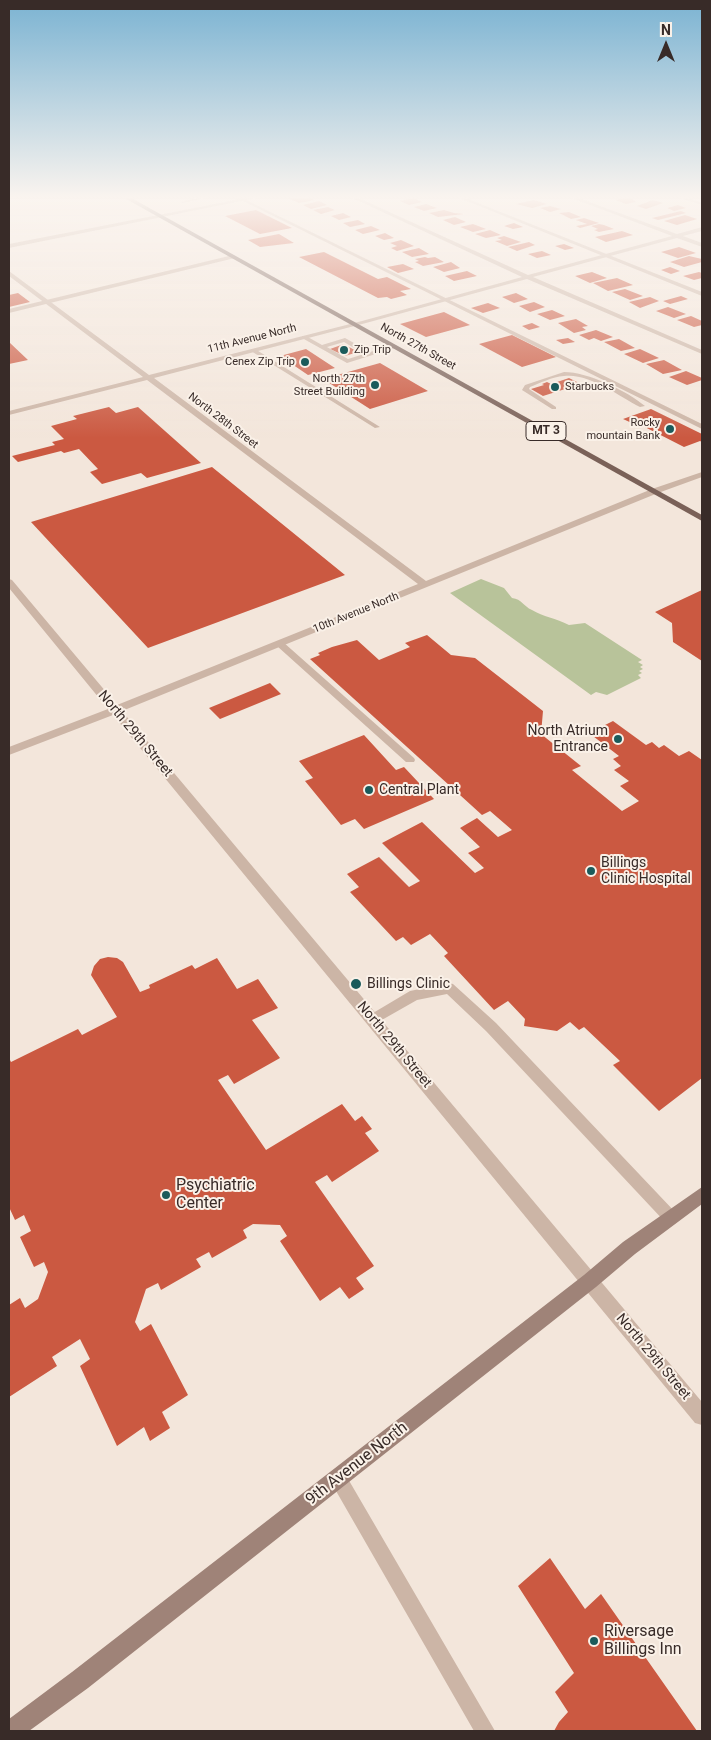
<!DOCTYPE html>
<html>
<head>
<meta charset="utf-8">
<style>
  body { margin:0 }
  #map { position:relative; width:711px; height:1740px; overflow:hidden; background:#f3e6db; font-family:Roboto,sans-serif }
  canvas { display:block }
  .frame { position:absolute; inset:0; border:10px solid #382b28; pointer-events:none }
  .north { position:absolute; left:641px; top:20px; width:50px; height:50px; -webkit-text-stroke:4px #faf1e8; paint-order:stroke; rotate:0deg; font-size:14px; font-weight:700; line-height:20px; text-align:center; color:#382b28 }
  .north::after { content:''; display:block; margin:auto; width:18px; height:22px; background:#382b28; clip-path:polygon(50% 0,100% 100%,50% 72%,0 100%) }
</style>
</head>
<body>
<div id="map">
<canvas width="711" height="1740"></canvas>
<div class="frame"></div>
<div class="north">N</div>
</div>
<script>
const context = document.querySelector('canvas').getContext('2d');
context.lineJoin = 'round';
function fillPath(path, color) {
  context.fillStyle = color;
  context.fill(path, 'evenodd');
}
function trace(path, color, width, dash) {
  context.strokeStyle = color;
  context.lineWidth = width;
  context.lineCap = dash ? 'butt' : 'round';
  context.setLineDash(dash || []);
  context.stroke(path);
}
function label(font, color, halo, rows, align = 'center') {
  context.font = font + ' Roboto,sans-serif';
  context.lineWidth = 4;
  context.setLineDash([]);
  context.textBaseline = 'middle';
  context.strokeStyle = halo;
  context.fillStyle = color;
  for (const [text, x, y, turn = 0] of rows) {
    context.save();
    context.translate(x, y);
    context.rotate((+turn || 0) * Math.PI / 180);
    context.textAlign = isNaN(turn) ? turn : align;
    if (halo) context.strokeText(text, 0, 0);
    context.fillText(text, 0, 0);
    context.restore();
  }
}
const green = new Path2D(`
  M481,579L504,588L512,598C522,599 523,606 532,610C543,617 556,618 569,625L585,623L642,660L638,662L643,665L640,667L643,669L639,671L642,673L638,675L641,678L607,695L596,692L591,695L450,593Z`);
const building = new Path2D(`
  M304,195L314,200L299,203L288,198Z
  M629,197L636,202L626,204L616,200Z
  M413,198L422,202L409,205L400,201Z
  M534,200L547,204L532,208L516,204Z
  M653,200L663,203L646,209L637,206Z
  M319,201L327,205L311,209L303,205Z
  M426,204L437,208L424,211L414,207Z
  M678,205L686,208L674,211L667,208Z
  M550,206L561,209L550,212L540,208Z
  M328,207L335,210L321,214L313,210Z
  M256,210L292,228L260,234L225,216Z
  M444,210L454,213L464,214L438,217L429,213Z
  M681,211L686,213L658,220L652,218Z
  M569,212L581,217L571,219L559,213Z
  M343,213L351,217L339,220L331,216Z
  M685,215L697,219L677,225L664,221Z
  M455,217L466,222L454,225L443,220Z
  M584,218L599,223L580,228L576,226L587,224L576,220Z
  M358,220L365,224L350,227L343,223Z
  M514,223L523,227L513,229L504,226Z
  M473,224L486,229L473,232L460,227Z
  M599,224L604,225L614,229L599,232L594,230L598,229L591,226Z
  M371,226L380,230L363,234L355,230Z
  M490,230L501,235L486,238L475,234Z
  M622,231L633,235L606,242L595,237Z
  M385,233L394,238L384,240L375,236Z
  M279,234L294,243L260,247L248,240Z
  M504,236L521,242L507,246L495,241L502,240L497,238Z
  M401,240L414,246L397,251L391,248L397,246L390,243Z
  M529,242L535,245L517,251L508,247Z
  M564,244L574,248L565,250L555,246Z
  M679,247L696,253L678,258L661,252Z
  M419,248L429,254L412,257L402,252Z
  M542,251L551,255L537,258L528,254Z
  M324,252L378,279L387,277L411,289L400,291L407,295L391,299L387,297L378,298L299,257Z
  M689,256L702,259V262L684,267L670,262Z
  M425,257L428,258L435,257L444,262L423,266L415,262L419,261L415,259Z
  M451,262L460,268L444,272L433,267Z
  M403,264L414,269L398,273L387,267Z
  M670,267L680,271L671,274L661,270Z
  M467,271L477,276L454,281L445,276Z
  M592,272L607,278L590,283L575,276Z
  M699,272L702,273V278L694,280L683,276Z
  M617,278L633,285L608,291L593,283Z
  M625,289L643,296L630,300L612,292Z
  M18,293L30,302L9,307V295Z
  M516,293L528,299L514,303L502,297Z
  M681,296L688,299L670,304L663,301Z
  M650,297L659,301L640,308L629,302Z
  M534,302L545,307L530,312L519,306Z
  M488,303L500,308L483,313L471,308Z
  M668,307L686,314L674,318L656,311Z
  M552,310L565,316L550,320L537,314Z
  M444,312L470,325L426,337L400,324Z
  M691,316L702,321V325L694,327L677,320Z
  M576,319L588,326L582,327L586,330L574,333L558,323Z
  M532,323L540,327L529,330L522,326Z
  M596,330L613,337L601,341L594,338L589,340L579,335Z
  M512,335L556,357L522,367L479,344Z
  M568,338L575,342L563,344L556,340Z
  M619,339L635,348L621,351L604,342Z
  M9,342L28,360L9,364Z
  M344,344L358,352L345,356L330,349Z
  M306,349L335,368L308,375L280,356Z
  M640,349L659,358L643,363L624,354Z
  M664,360L682,370L663,374L646,364Z
  M380,363L428,391L370,409L323,379Z
  M686,371L702,378V380L687,385L669,377Z
  M569,378L581,384L543,396L531,389L544,385L542,384L547,382L551,384Z
  M109,407L116,413L138,407L201,463L147,478L141,473L102,484L90,472L98,469L79,449L64,453L61,451L18,462L12,456L55,445L52,442L64,439L51,426L77,419L73,416Z
  M651,409L702,434V442L700,441L684,447L637,423L634,424L623,419Z
  M212,467L345,575L148,648L31,522Z
  M702,590V661L673,642L672,623L655,612Z
  M427,635L451,655L475,658L543,711L541,734L581,766L572,770L622,811L639,801L620,786L629,781L614,770L621,766L613,759L619,756L589,733L613,721L646,745L652,742L659,748L664,745L679,756L689,751L702,760V1078L659,1111L613,1065L620,1061L584,1027L579,1030L570,1022L557,1031L524,1026L525,1019L508,1001L494,1010L444,956L448,953L430,934L411,945L403,937L396,941L350,892L359,887L347,874L379,857L409,887L420,881L382,843L422,822L475,873L484,868L468,853L480,847L460,828L477,818L498,837L512,830L490,811L482,815L310,659L320,655L318,653L332,647L357,640L379,660L410,647L405,643Z
  M270,683L281,694L220,719L209,708Z
  M364,735L396,770L404,767L434,799L364,829L355,819L341,825L305,781L313,778L299,761Z
  M108,957L117,958L123,962L140,992L150,988L149,985L192,965L195,969L217,958L237,989L258,979L278,1008L252,1020L280,1058L234,1084L228,1075L218,1080L266,1150L342,1104L355,1121L362,1116L372,1129L365,1133L379,1151L332,1182L327,1175L315,1182L374,1266L356,1278L364,1289L349,1299L340,1287L320,1301L280,1241L287,1236L280,1225L253,1224L243,1230L247,1238L212,1258L209,1252L196,1259L201,1267L161,1290L158,1283L146,1289L135,1322L140,1331L151,1324L188,1395L162,1412L170,1428L150,1441L144,1427L117,1446L80,1366L90,1359L80,1339L52,1357L57,1366L9,1397V1305L20,1298L25,1308L38,1299L48,1272L44,1262L34,1267L20,1237L31,1231L24,1215L15,1220L9,1207V1058L11,1062L78,1029L82,1035L117,1017L91,975L94,966L100,959Z
  M550,1558L585,1609L601,1594L697,1731H554L559,1722L568,1712L555,1692L574,1673L518,1586Z`);
const lane = new Path2D(`
  M18,195H27L9,199V197Z
  M209,195H217L183,203L181,202Z
  M231,195H236L702,424V429Z
  M452,195H458L702,292V296Z
  M672,195H678L702,203V205Z
  M233,255L235,258L9,313V309Z
  M302,336H306L322,345L345,338L370,352L395,345L398,347L347,363L302,338ZM344,342L364,354L348,359L327,347Z
  M251,349H255L380,427L375,428L251,351Z
  M564,372C588,372 627,391 645,406L640,407C618,396 590,373 564,376C552,377 540,383 530,387L529,389L556,407V409H552L522,390L525,385Z
  M280,641L283,642L414,758L415,760L414,762H406L277,646L275,644Z
  M449,983L453,984L496,1023L676,1213L678,1218L676,1223L671,1225L666,1223L486,1031L447,994L417,1000L373,1025L368,1024L367,1020L368,1016L410,991Z
  M338,1469L344,1472L495,1731H474L332,1484L329,1478L332,1472Z`);
const street = new Path2D(`
  M261,195H271L9,248V244Z
  M346,195H352L528,275L672,236L564,195H570L677,234L702,227V231L683,236L702,243V247L677,238L533,277L702,350V354L527,279L366,323L154,378L426,581L652,489L702,472V477L658,493L122,711L702,1402V1425L695,1423L113,715L9,755V747L108,709L9,588V579L12,580L117,705L418,584L147,380L9,415V411L143,377L9,276V271L149,375L362,321L522,277Z`);
const secondary = new Path2D(`
  M702,1187V1204L635,1254L596,1287L88,1688L29,1731H9V1719L72,1672L584,1275L623,1242Z`);
const primary = new Path2D(`
  M119,195H126L702,515V521Z`);
const markers = [
  [344,350,5,"#1b5b5b"],
  [305,362,5,"#1b5b5b"],
  [375,385,5,"#1b5b5b"],
  [555,387,5,"#1b5b5b"],
  [670,429,5,"#1b5b5b"],
  [618,739,5,"#1b5b5b"],
  [369,790,5,"#1b5b5b"],
  [591,871,5,"#1b5b5b"],
  [356,984,6,"#1b5b5b"],
  [166,1195,5,"#1b5b5b"],
  [594,1641,5,"#1b5b5b"]
];
const farStreetnames = [
  ["11th Avenue North",252,339,-14],
  ["North 27th Street",418,347,29],
  ["North 28th Street",223,421,37],
  ["10th Avenue North",356,613,-22]
];
const farPoinames = [
  ["Zip Trip",354,350,"left"],
  ["Cenex Zip Trip",295,362],
  ["North 27th",365,379],
  ["Street Building",365,392],
  ["Starbucks",565,387,"left"],
  ["Rocky",660,423],
  ["mountain Bank",660,436]
];
const shields = [
  [546,431,40]
];
const shieldNames = [
  ["MT 3",546,431]
];
const poiNames = [
  ["North Atrium",608,731,"right"],
  ["Entrance",608,747,"right"],
  ["Central Plant",379,790],
  ["Billings",601,863],
  ["Clinic Hospital",601,879],
  ["Billings Clinic",367,984]
];
const streetNames = [
  ["North 29th Street",135,734,50],
  ["North 29th Street",394,1045,50],
  ["North 29th Street",653,1357,50]
];
const nearPoinames = [
  ["Psychiatric",176,1186],
  ["Center",176,1204],
  ["Riversage",604,1632],
  ["Billings Inn",604,1650]
];
const nearStreetnames = [
  ["9th Avenue North",357,1464,-38]
];
fillPath(green, '#b8c39a');
fillPath(building, '#cb5941');
fillPath(lane, '#ccb5a6');
fillPath(street, '#ccb5a6');
fillPath(secondary, '#9f8378');
fillPath(primary, '#7a6158');
const sky = context.createLinearGradient(0, 0, 0, 438);
sky.addColorStop(0, '#7bb3d2');
sky.addColorStop(0.45, '#faf4ef');
sky.addColorStop(1, '#faf4ef00');
context.fillStyle = sky;
context.fillRect(0, 0, 711, 438);
for (const [x, y, r, color] of markers) {
  const dot = new Path2D();
  dot.arc(x, y, r, 0, 2 * Math.PI);
  context.fillStyle = color;
  context.fill(dot);
  trace(dot, '#faf1e8', 2);
}
label('11px', '#382b28', '#faf1e8', farStreetnames);
label('11px', '#382b28', '#faf1e8', farPoinames, 'right');
for (const [x, y, w] of shields) {
  const box = new Path2D();
  box.roundRect(x - w / 2, y - 9.5, w, 19, 4);
  context.fillStyle = '#faf1e8';
  context.fill(box);
  trace(box, '#382b28', 1);
}
label('bold 12px', '#382b28', null, shieldNames);
label('14px', '#382b28', '#faf1e8', poiNames, 'left');
label('14px', '#382b28', '#faf1e8', streetNames);
label('16px', '#382b28', '#faf1e8', nearPoinames, 'left');
label('16px', '#382b28', '#faf1e8', nearStreetnames);
</script>
</body>
</html>
